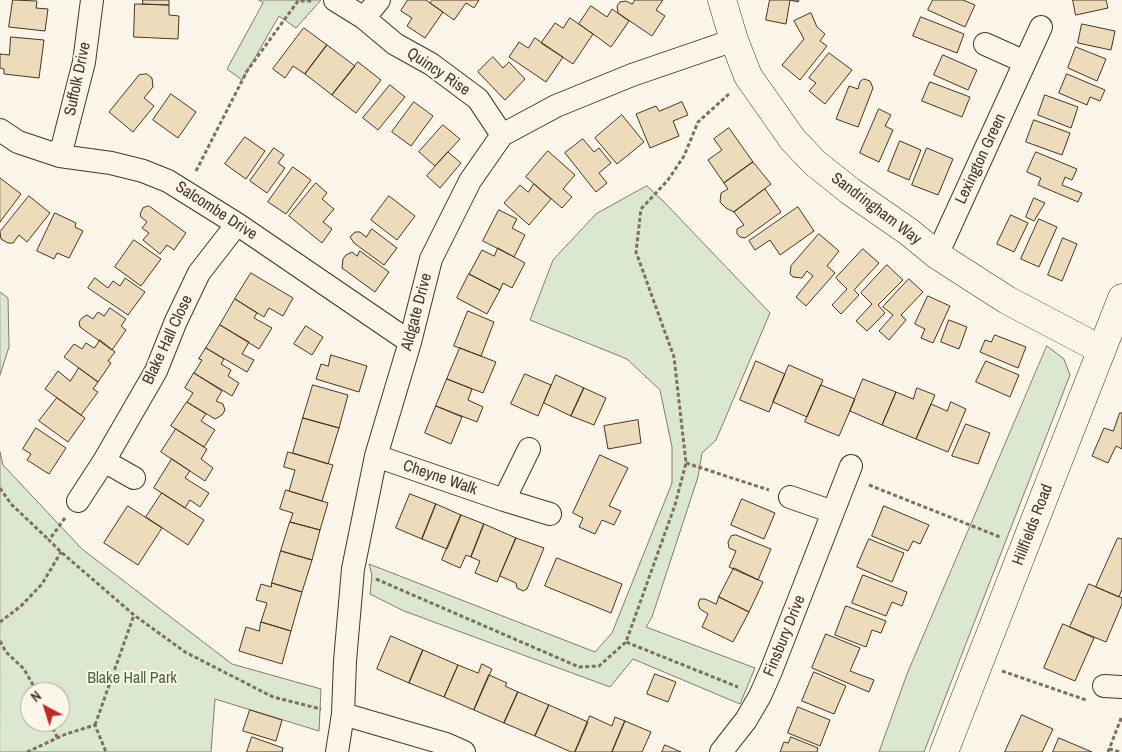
<!DOCTYPE html>
<html>
<head>
<meta charset="utf-8">
<style>
  body { margin:0 }
  #map { position:relative; width:1122px; height:752px; overflow:hidden; background:#fbf6e9; font-family:"Archivo Narrow",sans-serif }
  canvas { display:block }
  .north { position:absolute; left:20px; top:682px; width:50px; height:50px; box-sizing:border-box; background:#fbf6e9; border:1px solid #b4a999; border-radius:50%; rotate:320deg; font-size:14px; font-weight:700; line-height:20px; text-align:center; color:#4a3520 }
  .north::after { content:''; display:block; margin:auto; width:18px; height:22px; background:#c62828; clip-path:polygon(50% 0,100% 100%,50% 72%,0 100%) }
</style>
</head>
<body>
<div id="map">
<canvas width="1122" height="752"></canvas>
<div class="north">N</div>
</div>
<script>
const context = document.querySelector('canvas').getContext('2d');
context.lineJoin = 'round';
function fillPath(path, color) {
  context.fillStyle = color;
  context.fill(path, 'evenodd');
}
function trace(path, color, width, dash) {
  context.strokeStyle = color;
  context.lineWidth = width;
  context.lineCap = dash ? 'butt' : 'round';
  context.setLineDash(dash || []);
  context.stroke(path);
}
function label(font, color, halo, rows, align = 'center') {
  context.font = font + ' "Archivo Narrow",sans-serif';
  context.lineWidth = 4;
  context.setLineDash([]);
  context.textBaseline = 'middle';
  context.strokeStyle = halo;
  context.fillStyle = color;
  for (const [text, x, y, turn = 0] of rows) {
    context.save();
    context.translate(x, y);
    context.rotate((+turn || 0) * Math.PI / 180);
    context.textAlign = isNaN(turn) ? turn : align;
    if (halo) context.strokeText(text, 0, 0);
    context.fillText(text, 0, 0);
    context.restore();
  }
}
const green = new Path2D(`
  M259,0H321L296,28L279,16L242,80L227,69L263,3Z
  M647,186L666,204L770,313L716,440L702,453L698,477L652,617L646,627L755,668L740,704L633,659L610,687L404,611L370,594L372,575L369,564L595,652L612,633L672,483V447L660,390L627,359L530,320L553,260L596,214Z
  M0,292L8,298L9,347L0,375Z
  M1047,346L1064,359L1070,375L924,752H879L907,674Z
  M0,452L3,465L82,549L232,664L321,689L319,731L215,699L211,752H0ZM30,692H60V722H30Z`);
const building = new Path2D(`
  M13,0L37,1L36,8L48,9L45,31L9,27Z
  M143,0H169V5L143,4Z
  M408,0H426L443,12L425,38L407,26L412,18L401,11Z
  M433,0H479L474,8L466,3L454,20L430,3Z
  M635,0H663L656,10L665,16L652,36L618,13L617,6L620,2L626,1L632,4Z
  M770,0H799L798,2L790,0L786,24L766,20Z
  M933,0H963L975,5L965,27L928,10Z
  M1073,0H1106L1108,8L1076,15Z
  M135,4L169,5V15L179,16L178,39L134,37Z
  M591,6L607,17L612,9L629,21L611,47L579,24Z
  M811,13L817,27L825,34L820,41L827,46L800,80L782,65L804,39L794,21Z
  M921,17L964,34L957,53L913,36Z
  M570,18L593,34L573,64L541,43L555,23L563,28Z
  M1082,24L1115,31L1111,50L1078,43Z
  M304,28L327,45L305,74L293,66L285,78L273,69Z
  M11,37L44,40L39,78L4,74V69L0,68V54L9,55Z
  M535,38L563,57L546,82L509,57L519,42L528,48Z
  M327,45L355,66L332,95L305,74Z
  M1076,47L1106,59L1097,81L1068,68Z
  M829,53L852,70L825,104L809,91L816,83L809,78Z
  M943,55L977,70L968,90L934,75Z
  M493,57L503,68L509,62L525,79L505,100L478,72Z
  M358,62L381,80L356,113L332,95Z
  M147,74L152,78L153,87L144,98L154,106L133,132L109,112L139,75Z
  M1067,74L1105,90L1100,101L1090,97L1087,105L1059,93Z
  M864,79L870,81L873,88L858,127L836,119L849,86L858,89L860,82Z
  M930,82L970,97L962,117L922,101Z
  M390,85L405,97L378,130L363,118Z
  M171,94L196,112L178,138L153,120Z
  M1045,95L1078,107L1071,128L1038,115Z
  M414,102L433,116L411,146L392,132Z
  M682,102L688,115L673,121L679,136L650,148L636,114L656,106L659,111Z
  M879,109L891,115L885,126L893,130L879,162L860,153Z
  M622,115L644,142L617,164L595,138Z
  M1034,120L1070,133L1062,155L1026,142Z
  M443,125L460,139L435,166L419,152Z
  M729,128L753,162L724,183L708,160L722,150L714,139Z
  M245,137L265,151L246,179L225,164Z
  M583,139L594,152L599,148L611,163L599,173L607,183L596,192L565,153Z
  M900,141L921,150L909,180L888,171Z
  M274,148L284,155L278,163L285,168L267,193L250,181Z
  M927,148L953,159L938,195L912,185Z
  M548,151L575,175L563,189L572,197L562,208L526,177Z
  M448,152L461,163L440,188L427,176Z
  M1036,152L1077,169L1072,180L1065,177L1062,185L1082,193L1078,202L1038,185L1041,178L1027,172Z
  M753,162L771,184L734,212L726,208L720,202L721,193L728,189L724,183Z
  M293,167L311,180L286,214L268,202Z
  M0,178L21,194L0,222Z
  M316,183L327,193L322,199L334,209L323,222L332,229L322,243L289,216Z
  M534,184L551,199L529,225L504,203L520,185L528,192Z
  M765,189L781,212L745,238L740,237L737,234V229L744,225L734,212Z
  M29,196L50,213L27,242L19,235L13,243H8L1,239L0,232Z
  M389,196L415,216L397,240L371,220Z
  M1034,198L1045,203L1034,221L1026,217Z
  M149,206L186,233L174,250L167,245L160,254L143,240L149,233L142,228L147,222L141,217L140,214L143,208Z
  M798,207L814,231L780,255L770,240L755,250L749,241Z
  M499,210L517,219L512,228L525,235L514,257L483,241Z
  M55,213L76,223L75,227L83,231L69,258L57,253L54,259L37,251Z
  M1011,215L1028,223L1014,252L997,244Z
  M1039,219L1057,227L1039,267L1021,259Z
  M372,229L397,248L384,265L354,243L350,237L355,232H360L366,237Z
  M819,234L839,251L827,266L835,273L806,306L796,297L813,276L807,271L802,278L793,277L790,274L791,266Z
  M1063,238L1077,244L1062,281L1048,275Z
  M134,240L161,259L141,286L115,267Z
  M498,248L525,263L512,288L503,283L500,290L469,274L482,250L494,256Z
  M863,249L879,263L854,290L859,295L841,314L832,305L847,289L836,278Z
  M360,251L389,272L375,292L342,268L343,259L346,255L352,252L357,256Z
  M887,265L903,280L878,305L885,313L867,331L856,321L872,304L861,293Z
  M251,273L293,298L283,316L269,308L264,317L235,299Z
  M469,274L500,290L487,314L457,298Z
  M95,278L108,288L113,281L120,286L125,278L145,292L128,315L88,288Z
  M909,279L923,292L901,315L906,320L889,340L879,331L893,315L883,307Z
  M928,296L950,306L933,343L921,338L925,329L915,324Z
  M235,299L257,313L254,318L272,328L259,349L220,325Z
  M110,308L126,319L121,326L126,330L112,350L80,327L79,322L82,318L87,315L93,319L98,312L104,316Z
  M468,311L494,322L481,356L454,346Z
  M949,320L967,327L959,349L941,342Z
  M220,325L249,342L242,354L254,360L247,372L206,348Z
  M306,326L323,337L312,355L294,344Z
  M995,335L1026,347L1018,368L980,352L985,340L991,342Z
  M100,340L115,352L108,361L111,363L98,382L64,357L74,344L82,349L86,343L94,348Z
  M206,348L224,359L221,364L231,370L228,376L239,383L232,396L194,373L202,360L199,359Z
  M460,348L496,362L483,393L447,379Z
  M331,355L367,366L359,392L316,379L321,364L328,366Z
  M756,361L785,374L769,412L740,400Z
  M986,361L1019,375L1010,397L976,382Z
  M789,365L823,380L807,417L773,402Z
  M79,368L98,382L93,389L98,392L81,415L45,389L58,371L70,381Z
  M194,373L222,391L216,401L223,404L225,410L222,415L215,419L187,402L193,393L185,388Z
  M525,374L551,385L538,416L511,404Z
  M556,375L584,388L571,416L544,403Z
  M447,379L472,389L468,400L483,407L477,422L436,406Z
  M863,379L896,392L882,425L850,411Z
  M313,385L348,395L339,428L303,418Z
  M821,385L855,399L839,436L805,422Z
  M584,388L606,398L594,425L571,416Z
  M917,388L935,395L916,439L882,425L896,392L913,399Z
  M57,398L85,418L68,442L39,421Z
  M187,402L206,414L201,421L215,430L204,447L171,426Z
  M951,402L966,409L948,452L916,439L931,404L947,411Z
  M436,406L462,417L451,444L425,433Z
  M1120,413H1122V449L1116,446L1108,463L1092,456L1104,428L1113,431Z
  M303,418L339,428L328,464L293,453Z
  M638,420L641,443L608,449L604,426Z
  M966,424L990,433L978,464L952,456Z
  M36,428L66,448L49,474L27,460L31,454L23,449Z
  M176,429L207,449L201,459L213,468L205,481L161,452Z
  M288,452L333,465L322,501L289,491L295,470L284,467Z
  M600,455L628,468L609,506L621,511L614,525L602,520L595,534L579,527L583,518L573,513Z
  M172,459L190,471L185,478L209,493L200,507L190,500L185,508L154,488Z
  M286,490L328,503L320,530L290,522L293,513L280,509Z
  M162,493L204,520L188,545L146,517Z
  M410,494L436,504L422,539L396,528Z
  M742,499L775,513L764,539L731,525Z
  M436,504L461,515L447,549L422,539Z
  M128,506L162,528L138,565L104,543Z
  M884,506L929,525L920,544L913,541L908,551L872,536Z
  M461,515L484,524L471,557L466,555L460,568L442,560Z
  M290,522L320,530L312,560L281,551Z
  M484,524L516,538L497,582L475,573L480,561L471,557Z
  M736,535L771,549L758,580L729,567L736,551L729,548L728,542L731,536Z
  M516,538L544,548L527,589L523,591L517,588L516,583L500,576Z
  M1118,538L1122,539V589L1119,597L1096,587Z
  M869,539L904,553L892,582L857,567Z
  M281,551L312,560L302,592L272,583Z
  M557,558L622,584L611,613L545,586Z
  M734,568L763,582L749,612L719,597Z
  M863,575L907,592L902,606L892,602L886,616L852,603Z
  M272,583L302,592L291,631L261,622L267,603L256,600L261,584L271,587Z
  M1089,584L1122,598V604L1106,642L1070,627Z
  M719,597L749,612L733,642L702,627L708,614L700,609L698,604L700,599H705L716,604Z
  M846,606L886,621L881,633L872,630L866,647L835,635Z
  M261,622L291,631L282,664L239,651L246,627L259,631Z
  M1063,624L1094,638L1075,681L1044,668Z
  M826,634L860,648L850,671L874,680L869,692L812,668Z
  M391,636L423,650L409,683L377,669Z
  M423,650L458,665L444,697L409,683Z
  M482,664L492,669L474,710L444,697L458,665L478,673Z
  M814,672L846,686L834,714L802,701Z
  M655,674L676,682L668,702L647,694Z
  M489,675L507,683L505,686L518,692L504,723L474,710Z
  M518,692L549,705L535,736L504,723Z
  M549,705L588,722L575,752H571L535,736Z
  M798,707L830,720L820,746L788,733Z
  M250,710L282,720L276,741L243,731Z
  M1022,715L1053,729L1042,752H1005Z
  M590,716L612,726L615,717L625,721L612,752H575Z
  M625,721L651,732L642,752H612Z
  M252,737L283,748L282,752H247Z
  M791,737L818,748L817,752H780L784,742L788,743Z
  M1059,738L1092,752H1053Z
  M665,745L681,752H662Z`);
const path = new Path2D(`
  M729,94L698,122L684,156L668,180L641,209L636,252L674,357L686,463L675,505L626,642L738,687
  M196,171L247,71L298,1H313
  M686,463L769,490
  M869,485L1000,537
  M0,488L11,504L49,540
  M65,518L49,540L61,552L134,615L185,652L273,697L321,709
  M376,579L579,667L599,666L626,642
  M0,622L21,606L42,584L61,552
  M0,641L6,652L24,669L37,692
  M1002,671L1086,700
  M50,722L57,737
  M95,725L134,615
  M1109,749L1120,752
  M27,752L66,734L95,725L106,752
  M1108,752L1122,716`);
const street = new Path2D(`
  M335,0L364,18L395,44L431,64L478,99L502,135
  M364,18L379,0
  M985,44L1025,62
  M0,130L18,142L60,156L111,163L143,171L168,181L237,224L410,342
  M60,156L84,62L92,0
  M937,255L1041,27
  M376,456L504,500L550,514
  M104,461L134,478
  M790,497L833,512
  M504,500L529,449
  M78,501L104,461L156,371L176,321L199,273L237,224
  M1104,686L1122,687
  M343,714L446,744L464,752
  M337,752L343,714L345,661L353,569L376,456L410,342L431,259L470,181L502,135L556,106L632,75L734,40
  M721,752L746,720L760,696L771,671L851,466`);
const secondary = new Path2D(`
  M722,0L734,40L748,76L793,140L815,163L850,191L909,232L937,255L1007,300L1102,350
  M944,752L1122,298`);
const streetNames = [
  ["Quincy Rise",438,72,34],
  ["Suffolk Drive",78,79,-78],
  ["Lexington Green",981,159,-65],
  ["Sandringham Way",876,209,37],
  ["Salcombe Drive",216,211,33],
  ["Aldgate Drive",417,312,-75],
  ["Blake Hall Close",168,340,-65],
  ["Cheyne Walk",440,478,19],
  ["Hillfields Road",1033,525,-69],
  ["Finsbury Drive",785,636,-68]
];
const parkNames = [
  ["Blake Hall Park",132,679]
];
fillPath(green, '#dce7d0');
trace(green, '#887966', 1);
fillPath(building, '#ecdcbc');
trace(building, '#4a3520', 1);
trace(street, '#4a3520', 24);
trace(secondary, '#4a3520', 29);
trace(path, '#7f6f5c', 3, [4, 2.5]);
trace(street, '#fbf6e9', 22);
trace(secondary, '#fbf6e9', 28);
label('16px', '#4a3520', '#fbf6e9', streetNames);
label('16px', '#436837', '#fbf6e9', parkNames);
</script>
</body>
</html>
